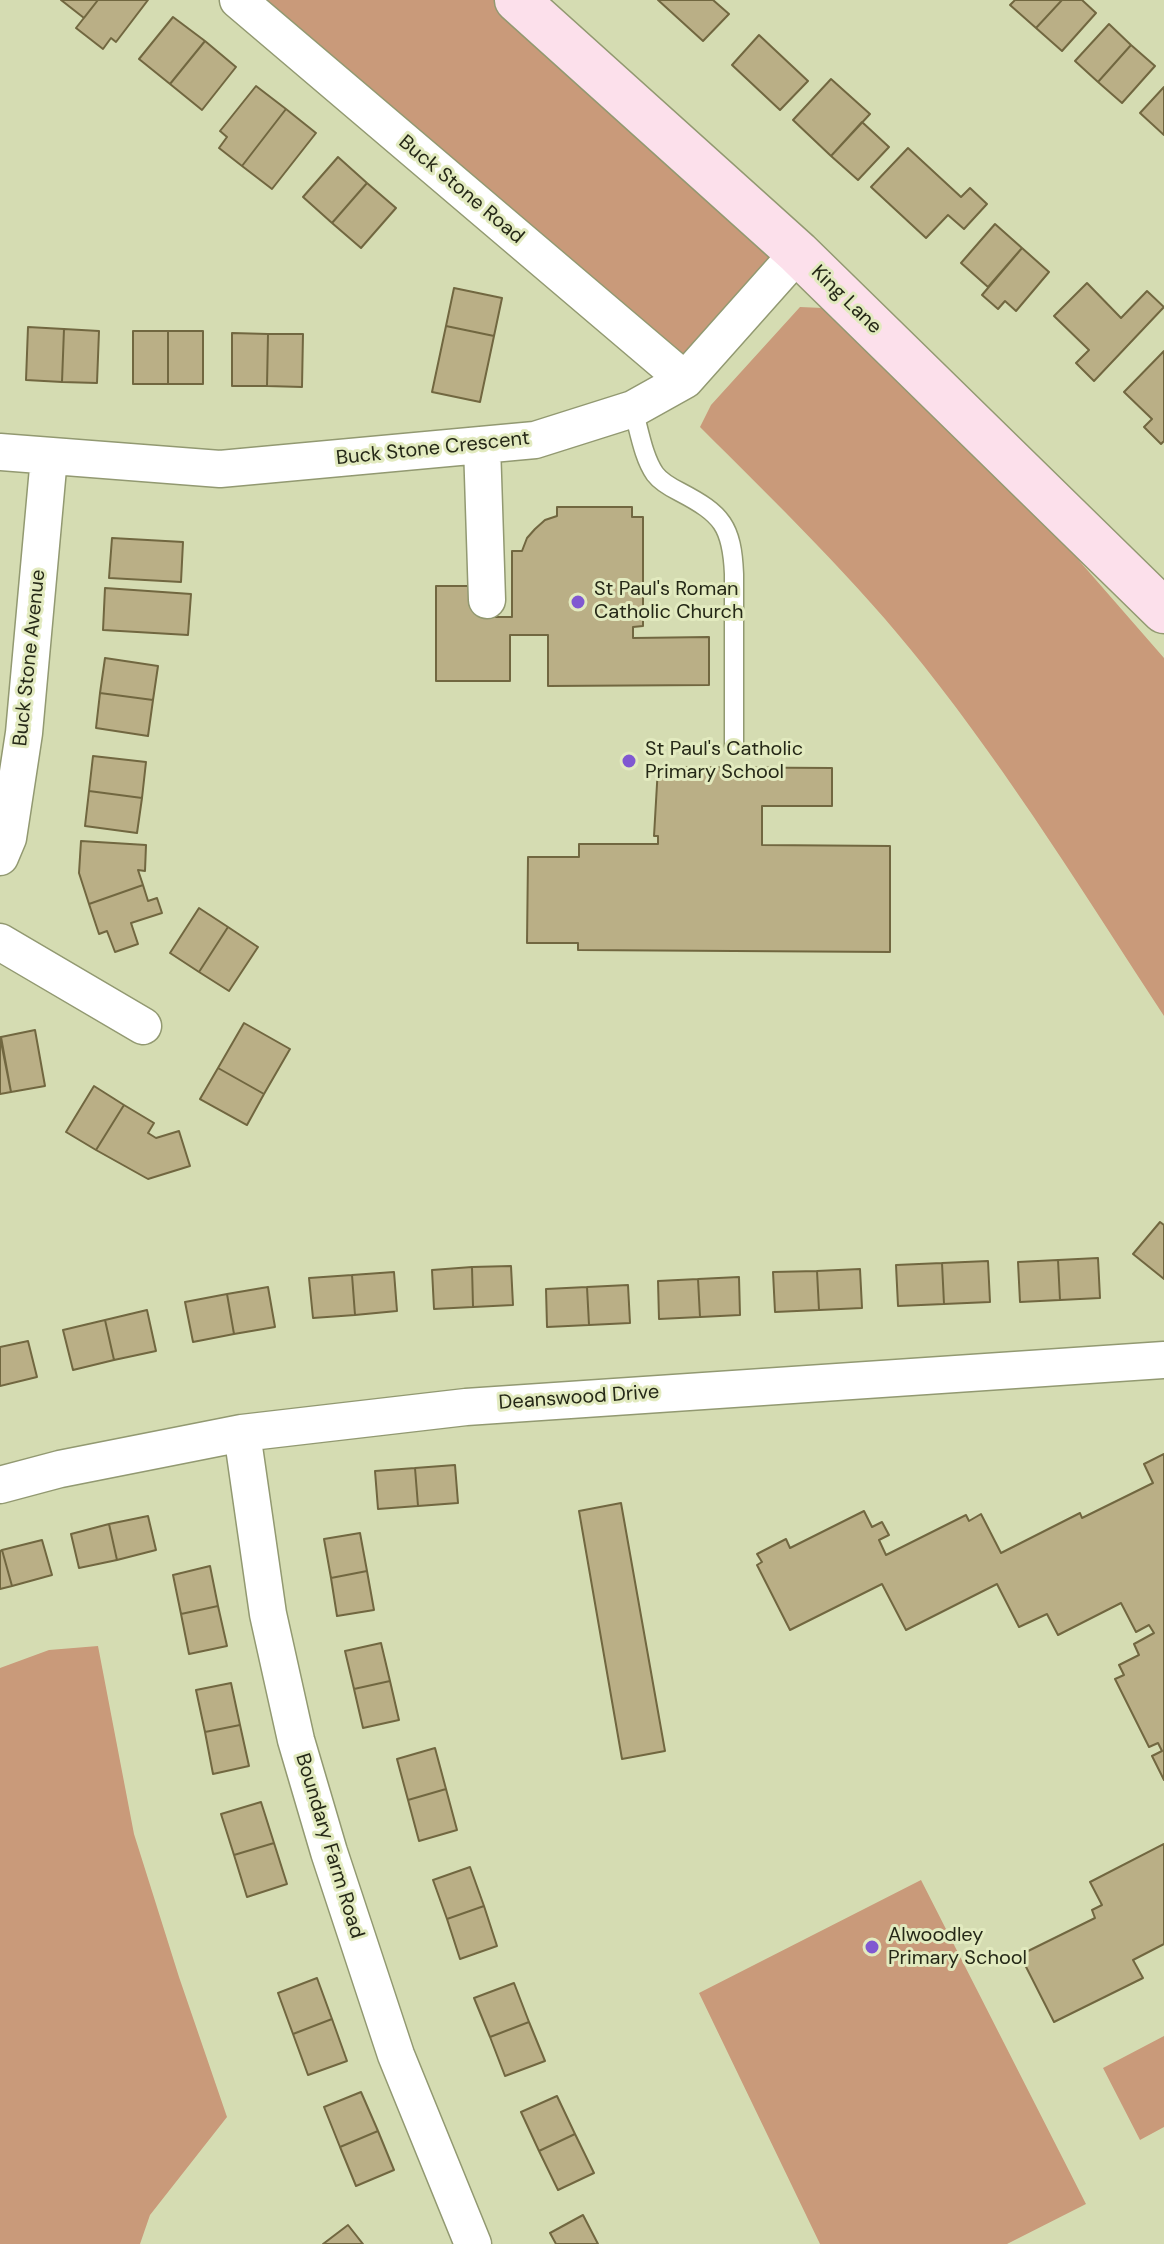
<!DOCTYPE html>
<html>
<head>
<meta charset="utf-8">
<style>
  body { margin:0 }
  canvas { display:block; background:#d5dcb2 }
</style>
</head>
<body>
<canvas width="1164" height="2244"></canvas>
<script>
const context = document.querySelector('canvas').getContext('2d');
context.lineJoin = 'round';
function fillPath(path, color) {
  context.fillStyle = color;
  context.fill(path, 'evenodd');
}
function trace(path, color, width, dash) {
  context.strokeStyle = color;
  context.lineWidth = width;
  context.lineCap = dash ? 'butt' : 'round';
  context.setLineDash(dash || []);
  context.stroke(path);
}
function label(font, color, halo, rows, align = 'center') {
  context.font = font + ' "DM Sans",sans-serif';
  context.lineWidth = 6;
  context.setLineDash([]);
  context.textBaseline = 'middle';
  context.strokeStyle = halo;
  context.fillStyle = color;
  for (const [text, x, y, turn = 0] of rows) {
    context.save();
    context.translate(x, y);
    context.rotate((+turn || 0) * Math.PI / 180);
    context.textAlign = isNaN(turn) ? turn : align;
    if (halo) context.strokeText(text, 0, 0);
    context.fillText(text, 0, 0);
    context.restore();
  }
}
const green = new Path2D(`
  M238,0H517L798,253L685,380Z
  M800,307L823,308L1021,494L1164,658V1016C1087,898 1012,777 924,666C856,580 777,504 700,427L711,405Z
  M98,1646L134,1834L179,1977L227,2117L150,2215L140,2244H0V1668L49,1650Z
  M921,1880L1086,2204L1007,2244H820L699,1993Z
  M1164,2036V2127L1140,2140L1103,2068Z`);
const building = new Path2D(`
  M61,0H98L84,18Z
  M98,0H148L116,42L111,38L103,49L76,28Z
  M658,0H713L729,14L703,41Z
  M1015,0H1062L1036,28L1010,5Z
  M1062,0H1082L1096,13L1062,51L1036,28Z
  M173,17L205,41L170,84L139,59Z
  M1109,24L1131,45L1098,82L1075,61Z
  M759,35L808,81L780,110L732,65Z
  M205,41L236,67L202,110L170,84Z
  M1131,45L1155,66L1122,103L1098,82Z
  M831,79L870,114L831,156L793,120Z
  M256,86L286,109L242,166L219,148L227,137L220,131Z
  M1164,87V135L1140,113Z
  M286,109L316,133L272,189L242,166Z
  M862,122L889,147L858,180L831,156Z
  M908,148L961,197L970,188L987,204L964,229L948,215L926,238L871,187Z
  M338,157L367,183L332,223L303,197Z
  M367,183L396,208L361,248L332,223Z
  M995,224L1022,248L988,287L961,263Z
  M1022,248L1049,272L1016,311L1005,301L998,309L982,295Z
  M1087,283L1121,318L1147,291L1164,307L1094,381L1076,363L1089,350L1054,316Z
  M454,288L502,298L494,336L446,326Z
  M446,326L494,336L480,402L432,392Z
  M28,327L64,329L62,382L26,380Z
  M64,329L99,331L97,383L62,382Z
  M133,331H168V384H133Z
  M168,331H203V384H168Z
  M232,333L268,334L267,386H232Z
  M268,334H303L302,387L267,386Z
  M1164,351V441L1161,444L1144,427L1152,419L1124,392Z
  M557,507H632V517H643V626L633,627V638L709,637V685L548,686V635H510V681H436V586H480V617H512V551H522L527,538L535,529L545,520L557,516Z
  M112,538L183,542L181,582L109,578Z
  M105,588L191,594L188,635L103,630Z
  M105,658L158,666L153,700L100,693Z
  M100,693L153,700L148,736L96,728Z
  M93,756L146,762L142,798L89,791Z
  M658,767L832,768V806H762V845L890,846V952L578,950V943H527L528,857H579V844H658V836H654Z
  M89,791L142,798L137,833L85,826Z
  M81,841L146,845L145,871L138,870L143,885L89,904L79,873Z
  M143,885L148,901L157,898L162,913L131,923L138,944L115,952L107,931L99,934L89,904Z
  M199,908L228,927L199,972L170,953Z
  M228,927L258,947L229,991L199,972Z
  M244,1023L290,1049L264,1094L218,1068Z
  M35,1030L45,1086L11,1092L1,1037Z
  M0,1037L11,1092L0,1094Z
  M218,1068L264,1094L247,1125L200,1099Z
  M94,1086L124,1105L96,1150L66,1132Z
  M124,1105L154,1123L148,1133L156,1138L179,1131L190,1166L148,1179L96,1150Z
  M1160,1222L1164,1225V1279L1133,1254Z
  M1098,1258L1100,1298L1060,1300L1058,1260Z
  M1058,1260L1060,1300L1020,1302L1018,1262Z
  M988,1261L990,1302L944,1304L942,1263Z
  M942,1263L944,1304L898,1306L896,1265Z
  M511,1266L513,1305L473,1307L472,1267Z
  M472,1267L473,1307L434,1309L432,1270Z
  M860,1269L862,1308L819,1310L817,1271Z
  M817,1271L819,1310L775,1312L773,1272Z
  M394,1272L397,1311L355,1315L352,1275Z
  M352,1275L355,1315L313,1318L309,1278Z
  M739,1277L740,1315L700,1317L698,1279Z
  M698,1279L700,1317L659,1319L658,1281Z
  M628,1285L630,1323L589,1325L587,1287Z
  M268,1287L275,1327L234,1334L227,1294Z
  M587,1287L589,1325L547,1327L546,1289Z
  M227,1294L234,1334L193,1342L185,1302Z
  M147,1310L156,1351L114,1360L105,1320Z
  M105,1320L114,1360L73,1370L63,1330Z
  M28,1341L37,1377L0,1386V1347Z
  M1164,1454V1780L1152,1756L1162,1751L1158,1743L1149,1747L1115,1679L1124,1675L1119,1665L1139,1655L1134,1644L1154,1633L1149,1625L1136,1632L1121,1603L1058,1635L1047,1614L1019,1627L997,1584L906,1630L882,1584L790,1630L757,1565L762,1562L757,1554L786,1539L790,1548L864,1511L872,1527L882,1522L889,1535L879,1540L886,1555L966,1515L969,1521L981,1514L1001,1553L1080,1513L1082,1518L1153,1483L1144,1464Z
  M455,1465L458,1503L418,1506L415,1468Z
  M415,1468L418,1506L378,1509L375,1471Z
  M621,1503L665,1751L622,1759L579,1511Z
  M148,1516L156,1550L117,1560L109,1524Z
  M109,1524L117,1560L79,1568L71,1534Z
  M360,1533L367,1571L331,1578L324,1539Z
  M42,1540L52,1575L12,1586L2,1550Z
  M2,1550L12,1586L0,1589V1551Z
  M210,1566L218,1606L181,1614L173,1575Z
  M367,1571L374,1610L337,1616L331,1578Z
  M218,1606L227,1646L189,1654L181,1614Z
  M381,1643L390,1681L354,1689L345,1651Z
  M390,1681L399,1720L363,1728L354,1689Z
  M231,1683L240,1725L205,1732L196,1690Z
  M240,1725L249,1766L213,1774L205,1732Z
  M435,1748L446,1789L408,1800L397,1759Z
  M446,1789L457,1830L419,1841L408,1800Z
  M261,1802L274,1843L234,1855L221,1814Z
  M274,1843L287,1884L247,1897L234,1855Z
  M1164,1844V1944L1133,1960L1143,1978L1054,2022L1020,1955L1095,1918L1092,1910L1102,1905L1090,1882Z
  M470,1867L484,1906L447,1919L433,1880Z
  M484,1906L497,1946L460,1959L447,1919Z
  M317,1978L332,2019L293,2034L278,1993Z
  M514,1983L529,2022L490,2037L474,1998Z
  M332,2019L347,2061L308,2075L293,2034Z
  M529,2022L545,2061L505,2076L490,2037Z
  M361,2092L378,2131L340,2147L324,2107Z
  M557,2096L575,2134L539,2151L521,2112Z
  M378,2131L394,2170L356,2186L340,2147Z
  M575,2134L594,2173L558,2190L539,2151Z
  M583,2215L598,2244H556L550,2233Z
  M348,2225L363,2244H323Z`);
const lane = new Path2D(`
  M633,409C639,429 643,457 655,474C661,482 672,488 680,492C722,514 732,526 734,574V746`);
const street = new Path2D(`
  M238,0L685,380
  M482,445L487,600
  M0,452L220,469L535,440L633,409L685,380L798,253
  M0,857L8,838L24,733L49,457
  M0,942L143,1026
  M242,1433L268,1614L296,1740L329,1852L396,2055L473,2244
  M0,1485L60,1469L242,1433L466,1407L1164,1360`);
const secondary = new Path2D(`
  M517,0L798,253L1164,611`);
const markers = [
  [578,602,8,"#8058d1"],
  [629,761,8,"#8058d1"],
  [872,1947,8,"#8058d1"]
];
const streetNames = [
  ["Buck Stone Road",461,190,40],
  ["King Lane",846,300,44],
  ["Buck Stone Crescent",433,449,-6],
  ["Buck Stone Avenue",30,658,-84],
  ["Deanswood Drive",579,1398,-4],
  ["Boundary Farm Road",329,1846,73]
];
const poiNames = [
  ["St Paul's Roman",594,590],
  ["Catholic Church",594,613],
  ["St Paul's Catholic",645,750],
  ["Primary School",645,773],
  ["Alwoodley",888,1936],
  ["Primary School",888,1959]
];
fillPath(green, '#c99a7a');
fillPath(building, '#baaf86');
trace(building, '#716740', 2);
trace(lane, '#929971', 21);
trace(street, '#929971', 39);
trace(secondary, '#929971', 47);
trace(lane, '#fff', 18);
trace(street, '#fff', 36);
trace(secondary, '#fce0eb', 44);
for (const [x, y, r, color] of markers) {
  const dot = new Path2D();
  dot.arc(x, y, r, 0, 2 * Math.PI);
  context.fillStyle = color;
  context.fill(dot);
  trace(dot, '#e2eabf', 3);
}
label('20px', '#252817', '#e2eabf', streetNames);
label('20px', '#252817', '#e2eabf', poiNames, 'left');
</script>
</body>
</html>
